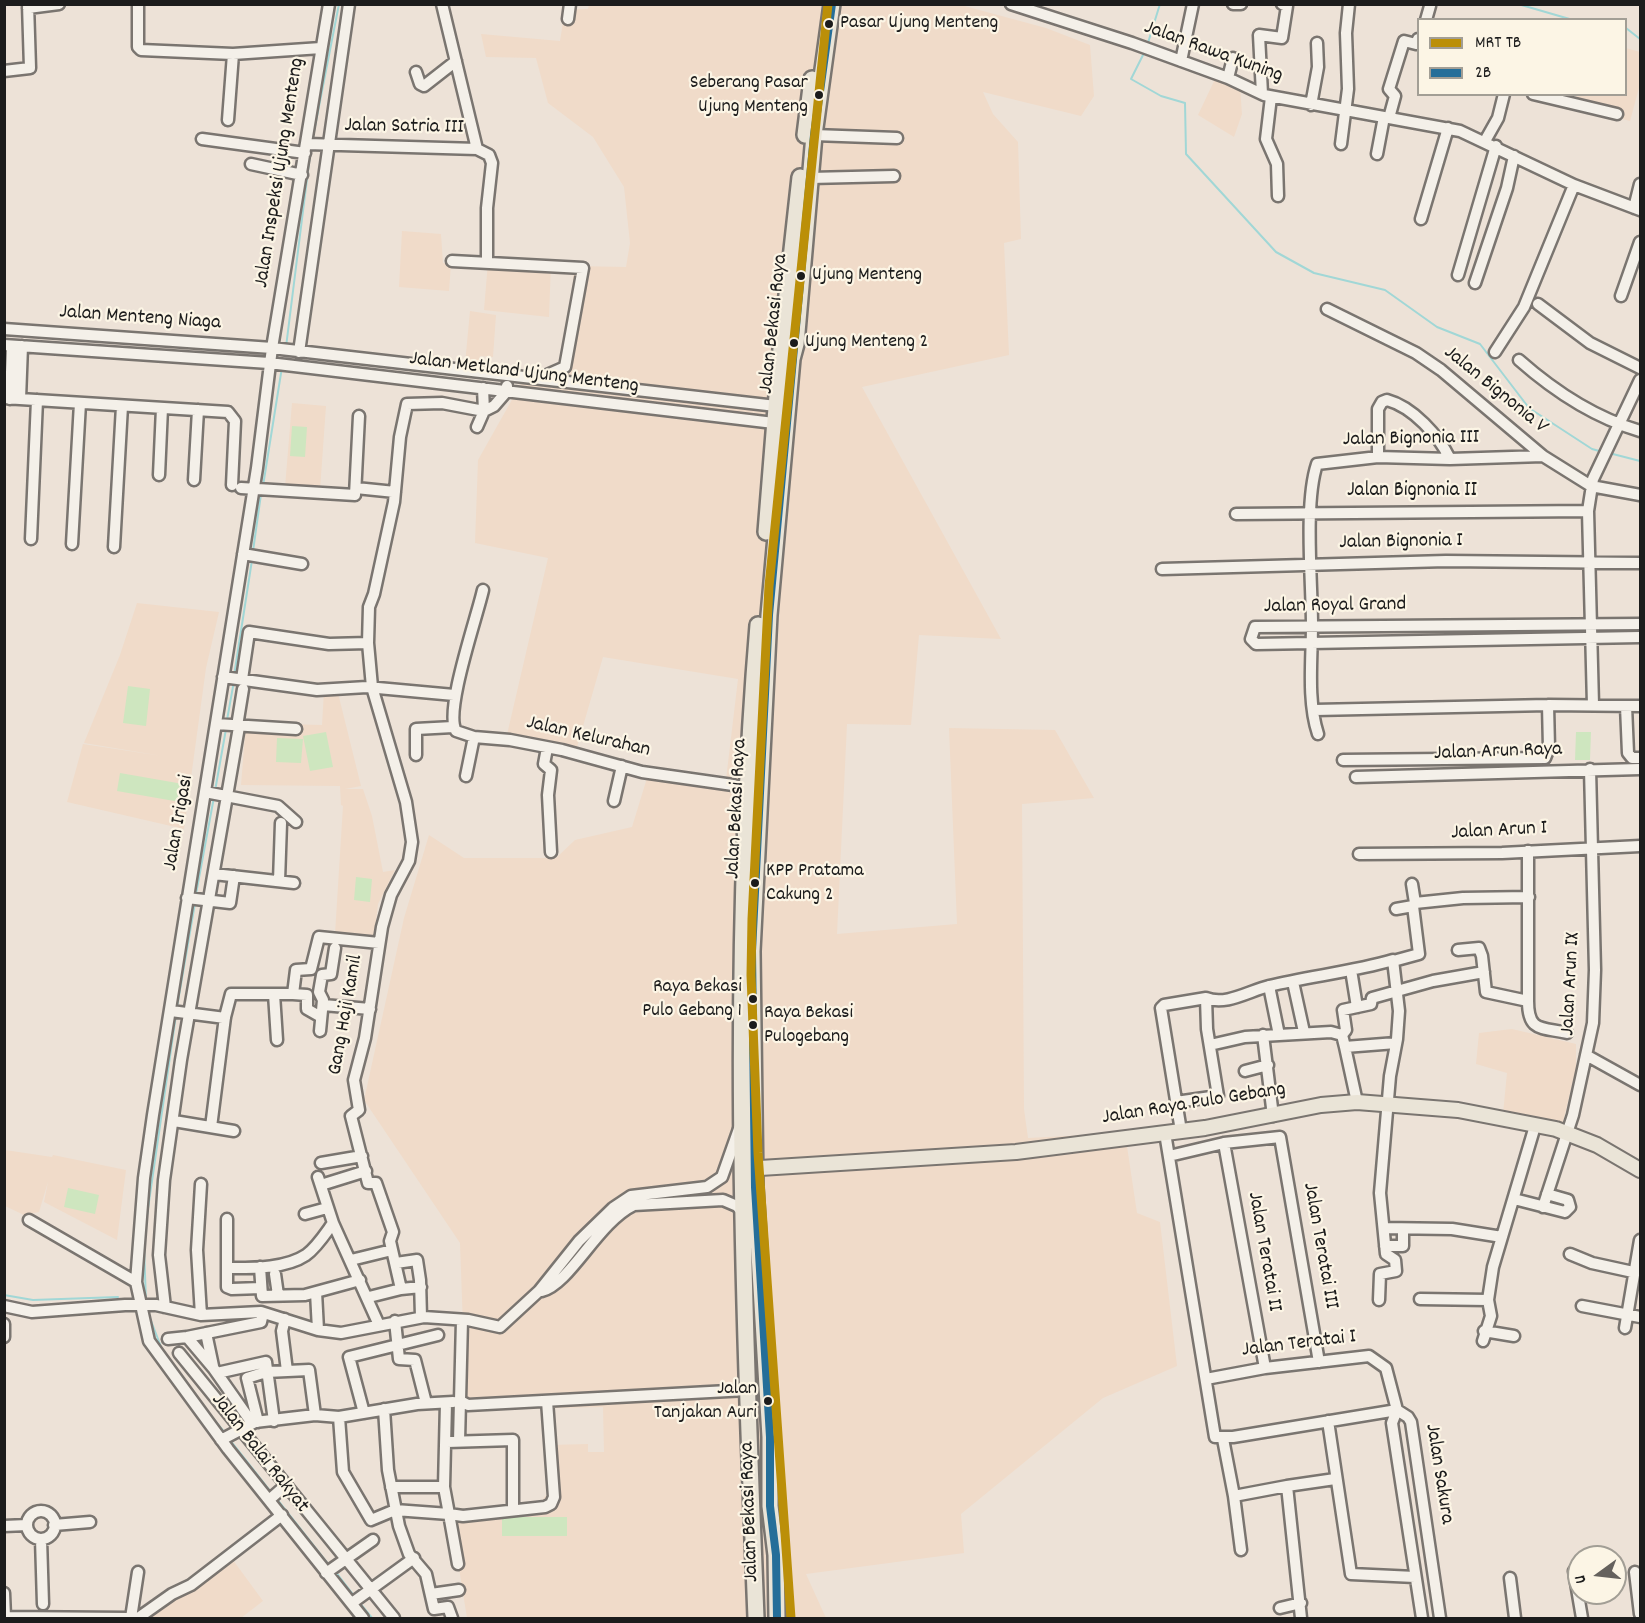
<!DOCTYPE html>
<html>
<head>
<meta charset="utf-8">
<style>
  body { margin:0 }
  #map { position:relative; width:1645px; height:1623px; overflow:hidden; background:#ede2d7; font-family:Dekko,sans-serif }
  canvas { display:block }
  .frame { position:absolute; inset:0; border:6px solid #1c1c1c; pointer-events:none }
  .legend { position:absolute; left:1417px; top:18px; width:210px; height:78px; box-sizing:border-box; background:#fcf5e5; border:2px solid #a29e95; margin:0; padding:8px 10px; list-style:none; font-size:18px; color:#1c1c1c }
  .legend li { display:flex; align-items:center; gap:12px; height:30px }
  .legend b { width:30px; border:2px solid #a29e95 }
  .north { position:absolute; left:1567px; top:1545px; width:60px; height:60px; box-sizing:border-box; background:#fcf5e5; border:2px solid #a29e95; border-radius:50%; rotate:255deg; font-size:16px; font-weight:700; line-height:24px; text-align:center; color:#1c1c1c }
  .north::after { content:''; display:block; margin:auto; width:21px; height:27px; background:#65615d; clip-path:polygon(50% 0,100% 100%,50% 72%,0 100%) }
</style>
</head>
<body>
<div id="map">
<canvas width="1645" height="1623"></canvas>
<div class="frame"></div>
<ul class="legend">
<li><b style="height:8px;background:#bb8f08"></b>MRT TB</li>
<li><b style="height:8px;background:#256e99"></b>2B</li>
</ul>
<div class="north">U</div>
</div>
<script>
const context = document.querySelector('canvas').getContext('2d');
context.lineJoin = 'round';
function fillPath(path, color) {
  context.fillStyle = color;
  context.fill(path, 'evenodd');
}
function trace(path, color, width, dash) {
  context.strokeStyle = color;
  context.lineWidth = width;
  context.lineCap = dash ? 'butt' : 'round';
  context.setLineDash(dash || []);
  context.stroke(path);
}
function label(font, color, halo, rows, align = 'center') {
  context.font = font + ' Dekko,sans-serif';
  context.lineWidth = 4.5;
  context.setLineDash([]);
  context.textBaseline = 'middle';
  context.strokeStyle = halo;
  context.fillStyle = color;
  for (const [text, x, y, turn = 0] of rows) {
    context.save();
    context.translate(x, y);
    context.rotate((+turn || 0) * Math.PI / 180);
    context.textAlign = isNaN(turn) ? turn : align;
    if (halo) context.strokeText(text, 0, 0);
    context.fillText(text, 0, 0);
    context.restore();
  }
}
const built = new Path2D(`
  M957,4L1046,28L1090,45L1094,96L1081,116L983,92L993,114L1018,142L1021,239L1004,243L1009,355L862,387L1001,639L919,635L911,725L847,724L837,934L957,924L949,728L1055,730L1094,798L1022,804L1024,1109L1028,1138L1125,1133L1137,1213L1160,1222L1177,1366L1103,1398L961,1514L964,1553L806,1574L826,1618H467L452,1524L543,1510V1499L549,1492L550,1445L588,1444V1452H604L603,1407L466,1410L460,1243L364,1100L404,918L429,835L464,858H556L575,840L632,827L647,778L725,788L738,679L603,657L575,754L506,739L548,558L475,543L478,460L527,373L566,376L573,323L570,321L574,266L626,267L630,243L624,187L593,137L548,103L536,58L486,57L481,34L560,41L565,10L588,9L589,5Z
  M1626,48L1640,52V84L1630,121L1574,106L1577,95L1626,94Z
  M1216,77L1240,87L1242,114L1234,137L1198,115Z
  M402,231L441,234L443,263L451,264L449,291L399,287Z
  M488,262L551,264L549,317L484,310Z
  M470,311L496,315L493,357L480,356L478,365L465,364Z
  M292,403L326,406L320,490L285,487Z
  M137,603L219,612L206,668L184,829L67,802L83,744L162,756L84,743L120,655Z
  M337,689L361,786L345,789H363L372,816L383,872L395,870L378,904L374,937L335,934L343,806L341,805L340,786L241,785L246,723L322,725L324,691Z
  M1512,1029L1576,1044V1068L1562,1126L1503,1114L1507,1073L1476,1064L1479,1033Z
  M5,1150L52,1157L53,1155L126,1170L117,1240L44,1202L48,1182L39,1212L24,1215L5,1206Z
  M230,1556L263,1601L241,1618H145Z`);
const green = new Path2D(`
  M292,426L307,427L305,457L290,456Z
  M128,686L150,689L146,726L123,723Z
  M326,732L333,767L310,771L303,736Z
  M1576,732H1591L1590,760H1575Z
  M277,738L303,739L301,763L276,762Z
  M120,773L183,784L180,802L117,791Z
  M356,877L372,879L370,902L354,900Z
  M68,1188L99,1195L95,1214L64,1207Z
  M502,1517H567V1536H502Z`);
const stream = new Path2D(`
  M1518,4L1573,20
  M1626,28L1640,39
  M1147,46L1160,4
  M1145,51L1131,79L1161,96L1185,103L1186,154L1276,252L1314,273L1385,290L1437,327L1480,344L1529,408L1592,449L1603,452
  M312,142L339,4
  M286,347L311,147
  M1609,453L1640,461
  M263,486L282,367
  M253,551L261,494
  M234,676L252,560
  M227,720L234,681
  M215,791L226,729
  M196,894L214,797
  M177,1007L195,903
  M145,1229L176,1015
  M144,1247L146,1301
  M4,1295L33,1300L118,1297
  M148,1313L163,1352
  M198,1400L225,1433
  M230,1440L271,1492
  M277,1499L329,1565
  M335,1571L355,1597
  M359,1602L372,1618`);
const minor = new Path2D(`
  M138,4V47L141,50L233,54L321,48
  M329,4L272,348L257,468L153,1115L144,1178L136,1282L149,1341L228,1449L363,1618
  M442,4L477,149
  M1011,4L1132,43L1228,78L1264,95L1460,131L1574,185L1640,210
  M1233,4H1241
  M28,8L59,4
  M568,19L570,4
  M1426,20L1430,6
  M1181,61L1193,4
  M4,71L30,68L28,4
  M416,72L420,84L424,86L456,61
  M1228,78L1233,58
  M1262,94L1259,35L1282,38L1287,6L1282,4
  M1533,94L1617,114
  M1271,97L1266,139L1277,164L1278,196
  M1311,105L1318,67L1317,43
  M1389,118L1395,96L1389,89L1404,41L1416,44L1418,39
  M228,120L233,54
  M814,135L897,138
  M202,139L305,153
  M1485,141L1498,118L1504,94
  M307,144L477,149L489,155L492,163L487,208V261
  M1341,144L1348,89L1346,33L1349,4
  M1377,154L1384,117
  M251,164L302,175
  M810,178L894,176
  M1634,208L1640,184
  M1421,219L1448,128
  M452,261L583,268L565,367L540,378
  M1458,275L1496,146
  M1475,283L1507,188L1514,156
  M1621,296L1640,242
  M1538,304L1590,343L1640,368
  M1327,309L1416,353L1441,370L1543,456L1591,486L1640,495
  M4,329L272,348L776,406
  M4,345L269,363L774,423
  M299,352L349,4
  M1495,352L1524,307L1574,185
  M1519,360C1554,391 1596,418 1640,431
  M4,398L228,412L235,421L232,485
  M10,399L12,346
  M20,399L22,346
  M477,427L484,411L494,406L507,391V386
  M1378,457V409L1382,402L1387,400C1413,407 1439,436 1450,459
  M159,475L162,408
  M194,480L198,410
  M241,488L355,495L359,416
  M356,488L395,492
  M1236,514L1588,511
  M31,539L37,400
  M72,544L80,403
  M114,547L122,406
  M243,554L302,564
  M1162,569L1446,561L1640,563
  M483,590C477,617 444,711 456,731L474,737L510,740L562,750L642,772L733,785L748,791
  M1640,624L1255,627L1251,639L1256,644L1640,637
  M223,677L317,690L367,687L454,695
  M242,679L249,632L329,644L368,643
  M1593,705L1588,511L1593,479L1640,380
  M1626,706L1628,753L1632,758H1640
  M1315,710L1548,705L1640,706
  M216,724L296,729
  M237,726L243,689
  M1318,734C1307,701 1312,659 1312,625C1312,582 1304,503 1317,464L1378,457L1450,459L1543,456
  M547,748L544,764L551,770L548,795L551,852
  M416,755V729L453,727
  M1343,760L1545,758L1549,748L1548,705
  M466,776L474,737
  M1356,777L1640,769
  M205,792L278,806L296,822
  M614,801L622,766
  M1528,851V1001C1528,1032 1541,1027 1567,1033
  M1359,854L1502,853L1640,846
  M214,874L294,883
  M279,881L281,823
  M1412,884L1415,903
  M187,898L230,903L234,876
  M1396,909L1413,906L1415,903L1463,898L1529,897
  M1458,950L1479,948L1482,956L1486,992L1528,1001
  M1397,960L1419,954L1413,906
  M1351,970L1357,1007
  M1293,982L1304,1032
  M274,994L277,1040
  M293,994L307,995V1009L321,1017
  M1206,998C1226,1006 1249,991 1269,986C1310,976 1352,972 1393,960L1399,1011L1397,1039L1390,1076L1380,1193L1386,1254L1395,1260L1396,1271L1380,1274L1379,1300
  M323,1005L370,1009
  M171,1011L225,1018
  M320,1031L323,1000L319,992L322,975L331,974L335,948
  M1263,1035L1273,1116
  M1279,1035L1331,1032L1342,1035
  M1396,1043L1345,1047L1342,1035L1346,1030L1343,1010L1371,1004L1372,998L1433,981L1484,972
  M1210,1045L1245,1037L1279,1035L1269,986
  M1345,1047L1357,1102
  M1586,1055L1640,1085
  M1245,1071L1268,1065
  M1176,1102L1218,1096L1207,1029L1206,998
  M174,1121L234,1131
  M211,1127L225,1017L231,994H293L296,970L311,969L319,937L379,943
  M1181,1131L1161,1008L1164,1005L1206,998
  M1165,1133L1215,1437H1233L1397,1410
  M1224,1143L1265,1368
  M1169,1156L1224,1143L1280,1137L1319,1362
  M321,1163L362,1156
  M318,1177L333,1223L379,1325
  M201,1184L197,1250L201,1315
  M321,1185L366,1171
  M1514,1199L1565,1212L1570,1207L1568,1200L1547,1194
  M1543,1207L1573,1115L1593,1023L1595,970L1590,769
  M305,1214L327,1208
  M227,1219V1287L232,1289L261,1288
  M29,1220L136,1282
  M1384,1228L1452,1229L1502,1237
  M1385,1246H1403V1229
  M1570,1254L1592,1263L1633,1272
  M351,1260L392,1250
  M396,1263L417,1260L420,1280L421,1317
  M260,1267L262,1296L305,1295L360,1280
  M228,1268C251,1268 285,1269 306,1255C317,1247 325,1234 333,1223
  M275,1274L278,1295
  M421,1287L401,1289L390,1241L393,1232L376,1183H368L351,1116L359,1110L354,1080L365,1038L382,927L391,895L409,861L412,842L406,802L372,687L368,643L369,607L374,594L394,502L400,437L407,404L442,403L484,411L483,388
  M542,1291C570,1284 598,1222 634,1205L723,1200L737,1206L743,1213
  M316,1292L318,1330
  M369,1297L401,1289
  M1420,1299L1488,1300
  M4,1306L32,1312L125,1305H156L201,1315L261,1312L318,1330L341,1333L424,1317L468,1320L500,1327L539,1291L579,1241L613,1208L631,1196L707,1187L722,1177L740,1126
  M1582,1306L1640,1317
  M165,1307L159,1255L164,1180L181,1060L239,727
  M285,1319L282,1331L287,1371
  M395,1321L399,1359L415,1360L426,1403
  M4,1324V1337
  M1625,1328L1640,1240
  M1484,1331L1514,1336
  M206,1333L213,1366
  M187,1337L214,1369L252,1423
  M168,1339L187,1337L261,1322L263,1313
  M1483,1341L1491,1316L1488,1300L1493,1267L1535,1126
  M179,1353L394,1618
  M217,1373L266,1362L274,1421
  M1206,1379L1265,1368L1369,1356L1386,1368L1397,1410
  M459,1400L468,1405L747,1390
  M384,1409L388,1470L399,1526L409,1554L426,1574L434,1609L448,1607L452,1618
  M1397,1410L1408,1417L1411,1422L1440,1618
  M1397,1410L1392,1423L1422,1618
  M364,1413L349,1357L438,1335
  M339,1417L343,1472L371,1520L395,1510L449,1514L444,1487L446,1403
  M1328,1421L1351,1574L1415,1577
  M258,1422L247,1378L266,1372L309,1370L315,1415
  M1223,1439L1234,1496L1241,1550
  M221,1440L255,1422L315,1415L339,1417L417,1404L453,1402
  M459,1441L462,1320
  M447,1442L513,1440V1510
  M1287,1486L1335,1479
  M391,1487H444
  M1234,1496L1287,1486L1301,1618
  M269,1500L286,1485
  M27 1525a14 14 0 1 1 28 0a14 14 0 1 1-28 0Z
  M54,1525L90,1522
  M4,1526L27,1525
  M41,1539L43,1604
  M458,1564L449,1514L463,1516L545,1507L551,1504L554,1497L547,1401
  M1574,1571L1582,1618
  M1635,1572L1640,1614
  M326,1573L373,1540
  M1510,1578L1515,1618
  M4,1593L5,1617
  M431,1594L459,1590
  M352,1603L414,1558
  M1280,1608L1301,1603
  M4,1617L128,1618
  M131,1618L138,1572
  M138,1618L172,1594L191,1585L282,1515`);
const major = new Path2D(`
  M744,1169L1016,1152L1205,1128L1321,1105L1357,1102L1458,1110L1556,1129L1597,1145L1640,1170`);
const highway = new Path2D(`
  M805,135L812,79
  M766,532L780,358L800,177
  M756,1618C743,1287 730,956 758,625
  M777,1618L776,1555L770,1506V1437L755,1187L752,951L769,615L792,359L796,344L814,135L832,4`);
const bus1 = new Path2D(`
  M777,1618L776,1555L770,1506V1437L755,1187L752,951L769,615L814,135L832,4`);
const metro1 = new Path2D(`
  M791,1618L758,1153L751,975L752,919L769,586L828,4`);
const markers = [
  [829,24,5,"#1c1c1c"],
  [819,95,5,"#1c1c1c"],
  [801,276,5,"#1c1c1c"],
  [794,343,5,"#1c1c1c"],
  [755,883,5,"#1c1c1c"],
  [753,999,5,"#1c1c1c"],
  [753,1025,5,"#1c1c1c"],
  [768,1401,5,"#1c1c1c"]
];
const busNames = [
  ["Pasar Ujung Menteng",840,24],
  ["Seberang Pasar",808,84,"right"],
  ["Ujung Menteng",808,108,"right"],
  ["Ujung Menteng",812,276],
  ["Ujung Menteng 2",805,343],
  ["KPP Pratama",766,872],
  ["Cakung 2",766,896],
  ["Raya Bekasi",742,988,"right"],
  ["Pulo Gebang 1",742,1012,"right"],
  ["Raya Bekasi",764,1014],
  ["Pulogebang",764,1038],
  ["Jalan",757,1390,"right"],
  ["Tanjakan Auri",757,1414,"right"]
];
const streetNames = [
  ["Jalan Rawa Kuning",1213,53,20],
  ["Jalan Satria III",404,128,1],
  ["Jalan Inspeksi Ujung Menteng",281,173,-81],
  ["Jalan Menteng Niaga",140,319,4],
  ["Jalan Bekasi Raya",775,324,-84],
  ["Jalan Metland Ujung Menteng",524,374,7],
  ["Jalan Bignonia V",1495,391,39],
  ["Jalan Bignonia III",1411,440,-1],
  ["Jalan Bignonia II",1412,492],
  ["Jalan Bignonia I",1401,543,-1],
  ["Jalan Royal Grand",1335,607,-1],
  ["Jalan Kelurahan",588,738,13],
  ["Jalan Arun Raya",1498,753,-2],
  ["Jalan Bekasi Raya",738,809,-87],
  ["Jalan Irigasi",180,823,-80],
  ["Jalan Arun I",1499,832,-3],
  ["Jalan Arun IX",1572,984,-87],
  ["Gang Haji Kamil",347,1015,-80],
  ["Jalan Raya Pulo Gebang",1194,1105,-9],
  ["Jalan Teratai III",1319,1246,80],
  ["Jalan Teratai II",1263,1252,80],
  ["Jalan Teratai I",1299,1345,-7],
  ["Jalan Balai Rakyat",259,1454,52],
  ["Jalan Sakura",1438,1474,81],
  ["Jalan Bekasi Raya",751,1512,-92]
];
fillPath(built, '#f0dbc9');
fillPath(green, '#cee6bf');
trace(stream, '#a1d7d6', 2);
trace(minor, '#7a7570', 15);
trace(major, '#7a7570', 18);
trace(highway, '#7a7570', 20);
trace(minor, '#f4f0e9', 10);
trace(major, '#eae4d7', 14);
trace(highway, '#eae4d7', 15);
trace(bus1, '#256e99', 8);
trace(metro1, '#bb8f08', 9);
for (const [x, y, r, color] of markers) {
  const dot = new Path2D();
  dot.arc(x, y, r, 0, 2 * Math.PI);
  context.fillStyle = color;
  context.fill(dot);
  trace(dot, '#fcf5e5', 2);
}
label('20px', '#1c1c1c', '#fcf5e5', busNames, 'left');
label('21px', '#1c1c1c', '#fcf5e5', streetNames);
</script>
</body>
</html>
